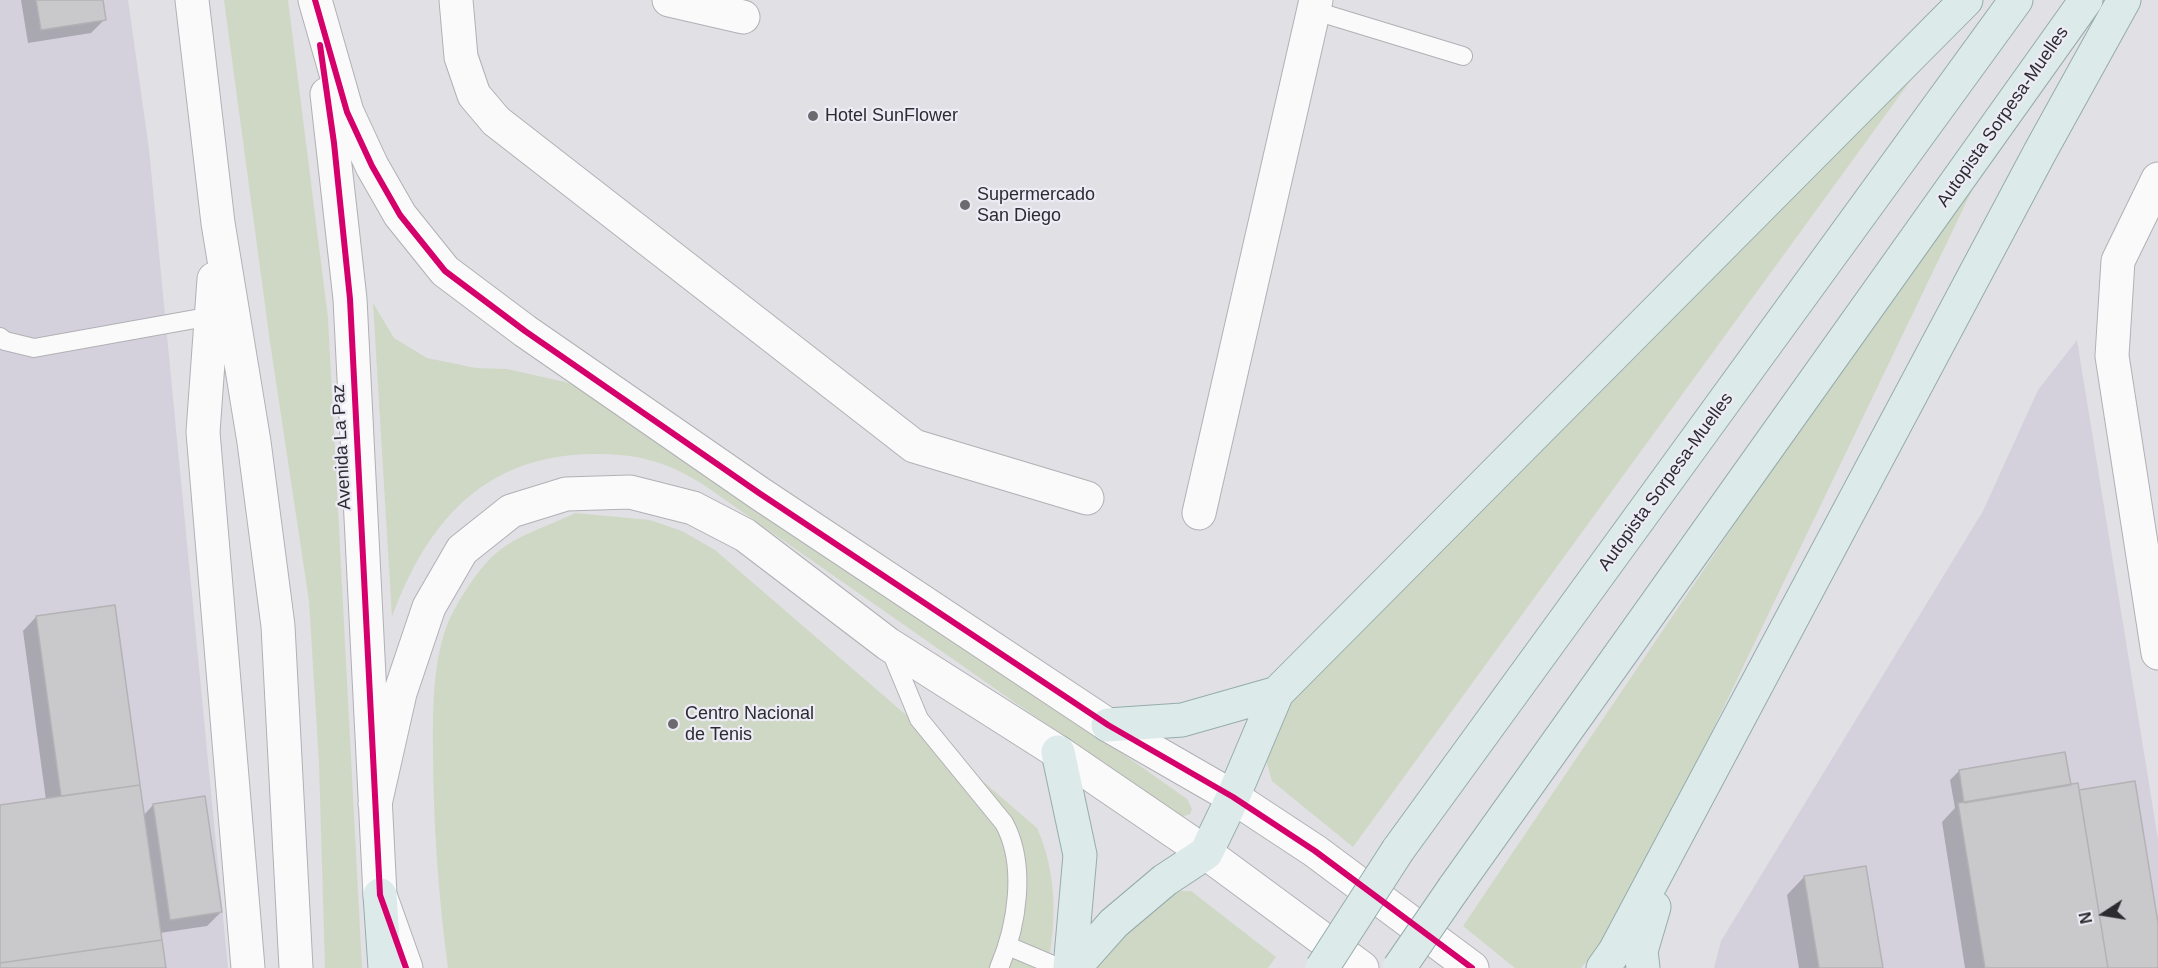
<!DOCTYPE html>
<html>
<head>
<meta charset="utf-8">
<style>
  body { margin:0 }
  #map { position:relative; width:2158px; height:968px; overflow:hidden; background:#e1e0e5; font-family:Helvetica,sans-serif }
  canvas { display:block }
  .north { position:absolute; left:2074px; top:884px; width:60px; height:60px; -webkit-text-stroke:4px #edebf6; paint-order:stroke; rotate:258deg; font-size:16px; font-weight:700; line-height:24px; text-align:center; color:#2c2c30 }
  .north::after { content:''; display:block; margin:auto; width:21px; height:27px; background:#2c2c30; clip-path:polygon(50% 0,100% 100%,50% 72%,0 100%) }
</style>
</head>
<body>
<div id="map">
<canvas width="2158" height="968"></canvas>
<div class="north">N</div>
</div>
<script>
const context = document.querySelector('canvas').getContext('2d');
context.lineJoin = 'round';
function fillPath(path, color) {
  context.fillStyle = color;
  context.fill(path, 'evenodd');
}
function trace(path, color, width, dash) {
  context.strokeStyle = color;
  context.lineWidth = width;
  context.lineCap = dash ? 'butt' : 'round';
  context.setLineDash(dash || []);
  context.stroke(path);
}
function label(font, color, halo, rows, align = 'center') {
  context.font = font + ' Helvetica,sans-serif';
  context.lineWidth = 4.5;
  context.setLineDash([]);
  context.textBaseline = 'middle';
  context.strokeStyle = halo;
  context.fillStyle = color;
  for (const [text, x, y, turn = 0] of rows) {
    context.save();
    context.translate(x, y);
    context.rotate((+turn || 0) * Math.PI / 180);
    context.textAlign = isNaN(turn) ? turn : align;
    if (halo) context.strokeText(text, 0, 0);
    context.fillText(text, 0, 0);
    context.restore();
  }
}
const built = new Path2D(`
  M0,0H128L149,149L228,968H0Z
  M2077,340L2158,839V968H1714L1721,941L1983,511L2038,390Z`);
const green = new Path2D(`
  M224,0H288L328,318L362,968H325L319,763L309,601L270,342Z
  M1916,73L1353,847L1272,781L1266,760L1278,706Z
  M2001,130L1654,852L1604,941L1581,968H1515L1463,926Z
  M373,303L394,338L427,358L476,368L507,369L565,382L600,395L687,447L1187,799L1192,809L1190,814L1181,817L1176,815L701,483C663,460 636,454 593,454C484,455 427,522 392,617Z
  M575,513L650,520L682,531L715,550L1037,828C1057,873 1057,921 1047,968H448C438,894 433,820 433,745C433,708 433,667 445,631C452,609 477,570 494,555C516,535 549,526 575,513Z
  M1178,891H1191L1276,957L1268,968H1096L1110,946Z`);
const shadow = new Path2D(`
  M21,0H102L105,19L91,33L28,43Z
  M114,607L143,816L153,805L221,912L207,926L160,933L164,968H0V806L46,800L23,631L36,617Z
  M1959,771L2069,786L2078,792L2158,932V968H1965L1942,822L1955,808L1950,780Z
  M1804,877L1882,968H1799L1787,895Z`);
const building = new Path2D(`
  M36,0H103L106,20L41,30Z
  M115,605L140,785L61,796L36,616Z
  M2065,752L2071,785L1964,803L1959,770Z
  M2135,781L2158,923V968H2108L2079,790Z
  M2078,783L2108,968H1985L1958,803Z
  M140,785L162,940L0,963V805Z
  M205,796L222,912L170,920L153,804Z
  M1866,866L1883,968H1819L1804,876Z
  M162,940L166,968H0V963Z`);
const service = new Path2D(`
  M1312,10L1463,56
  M0,337L5,341L34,348L212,316
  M890,649L919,719L1004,823C1027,865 1017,926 999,968
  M1008,946L1060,968`);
const minor = new Path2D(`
  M192,0L218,223L254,442L278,626L296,968
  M315,0L347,112L372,166L400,215L445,271L525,331L759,493L1108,725L1233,797L1315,851L1472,968
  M456,0L461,57L474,95L496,121L914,446L1087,498
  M669,0L743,17
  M327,94L350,299L380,895L406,968
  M2158,179L2118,261L2112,356L2158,653
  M214,279L203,432L248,968
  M1199,513L1316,0
  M375,804L400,693L429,607L462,550L511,511L566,494L630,492L693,508L745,535L888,644L1058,752L1206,853L1362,968`);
const primary = new Path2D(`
  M1108,725L1182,720L1277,693
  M1058,752L1080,855L1070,968
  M1398,850L2016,0
  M1454,888L2086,0
  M380,895L385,968
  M1074,968L1114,923L1165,880L1206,853L1233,797L1277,693L1966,0
  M1603,968L1615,951L2040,152L2124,0
  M1643,968L1641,951L1654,907`);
const primaryBridge = new Path2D(`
  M1322,968L1398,850
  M1399,968L1454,888`);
const cycleway = new Path2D(`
  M315,0L347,112L372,166L400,215L445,271L525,331L759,493L1108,725L1233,797L1315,851L1472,968
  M320,45L334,143L350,299L380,895L406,968`);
const markers = [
  [813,116,6,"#6b6b6f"],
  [965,205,6,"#6b6b6f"],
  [673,724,6,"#6b6b6f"]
];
const poiNames = [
  ["Hotel SunFlower",825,116],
  ["Supermercado",977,195],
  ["San Diego",977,216],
  ["Centro Nacional",685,714],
  ["de Tenis",685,735]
];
const streetNames = [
  ["Autopista Sorpesa-Muelles",2003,117,-55],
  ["Avenida La Paz",342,447,-93],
  ["Autopista Sorpesa-Muelles",1666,482,-54]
];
fillPath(built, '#d4d1dd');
fillPath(green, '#cfd8c5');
fillPath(shadow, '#0003');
fillPath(building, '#c9c8cb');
trace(building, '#b3b2b5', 1.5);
trace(service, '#b1b0b5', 20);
trace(minor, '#b1b0b5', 35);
trace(primary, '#95acad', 35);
trace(service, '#fafafb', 18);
trace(minor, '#fafafb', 33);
trace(primary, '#ddeaea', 33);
trace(primaryBridge, '#95acad', 35, []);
trace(primaryBridge, '#ddeaea', 33);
trace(cycleway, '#d6006c', 6);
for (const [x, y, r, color] of markers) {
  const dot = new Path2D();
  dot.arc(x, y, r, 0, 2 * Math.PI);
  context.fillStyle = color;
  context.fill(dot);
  trace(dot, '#edebf6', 2);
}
label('18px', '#2c2c30', '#edebf6', poiNames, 'left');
label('18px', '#2c2c30', '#edebf6', streetNames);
</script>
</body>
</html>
